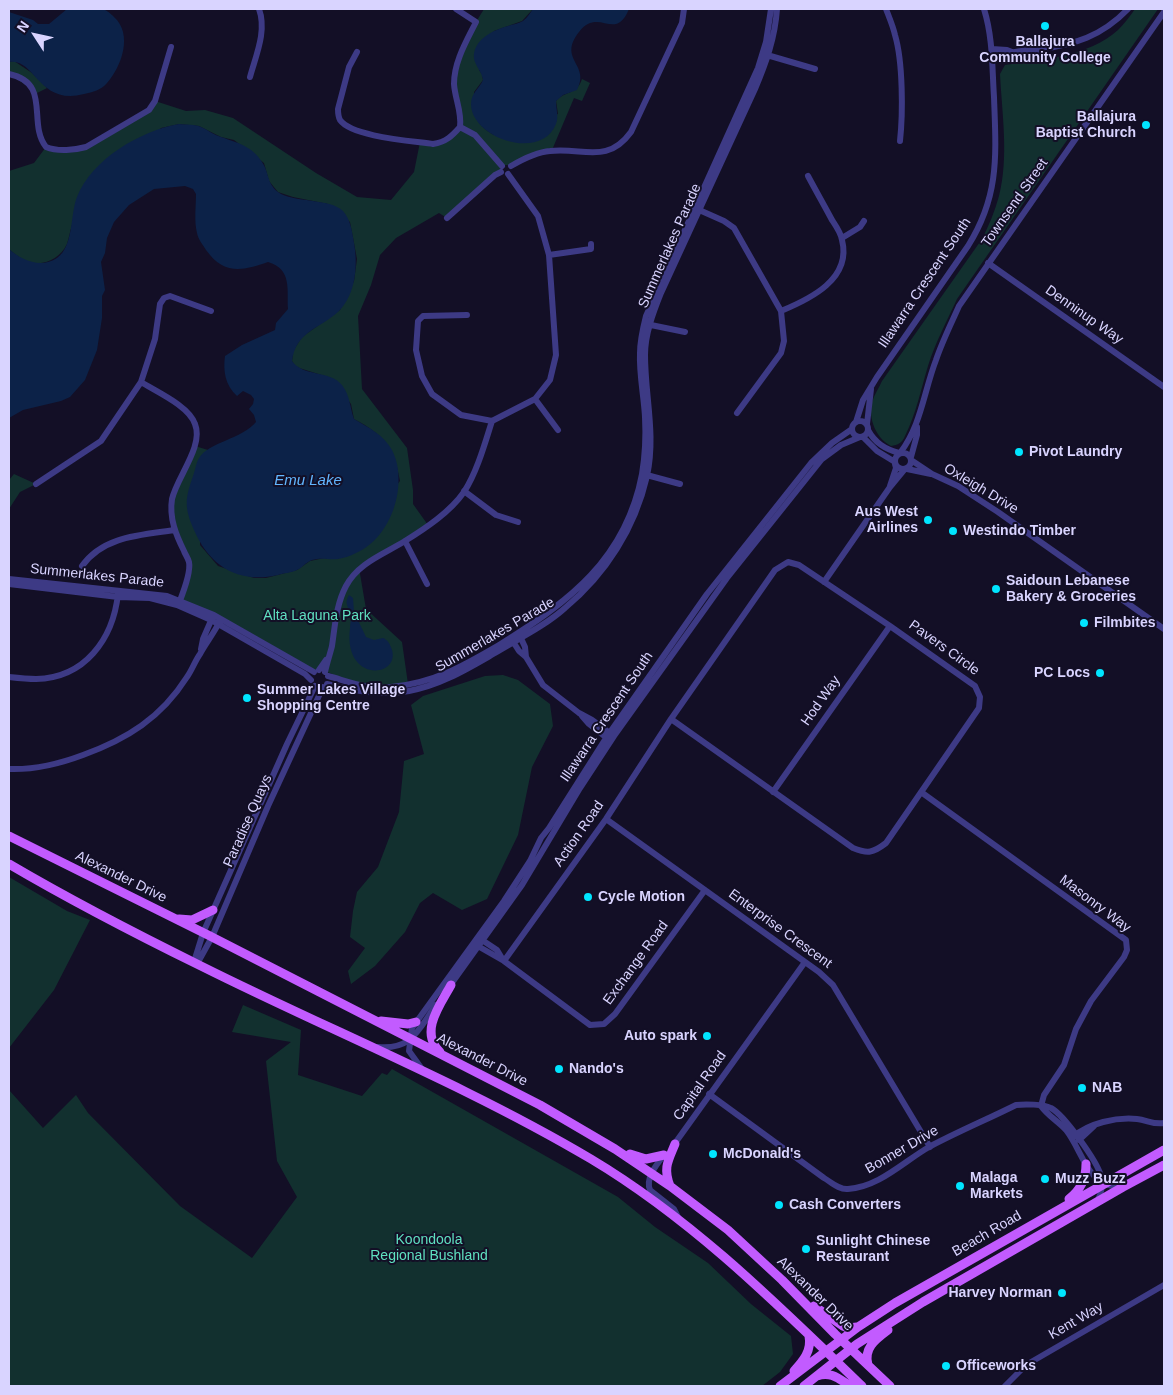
<!DOCTYPE html>
<html>
<head>
<meta charset="utf-8">
<style>
  body { margin:0 }
  #map { position:relative; width:1173px; height:1395px; overflow:hidden; background:#130f26; font-family:Helvetica,sans-serif }
  canvas { display:block }
  .frame { position:absolute; inset:0; border:10px solid #d9d4ff; pointer-events:none }
  .north { position:absolute; left:10px; top:10px; width:50px; height:50px; -webkit-text-stroke:4px #130f26; paint-order:stroke; rotate:305deg; font-size:14px; font-weight:700; line-height:20px; text-align:center; color:#d9d4ff }
  .north::after { content:''; display:block; margin:auto; width:18px; height:22px; background:#d9d4ff; clip-path:polygon(50% 0,100% 100%,50% 72%,0 100%) }
</style>
</head>
<body>
<div id="map">
<canvas width="1173" height="1395"></canvas>
<div class="frame"></div>
<div class="north">N</div>
</div>
<script>
const context = document.querySelector('canvas').getContext('2d');
context.lineJoin = 'round';
function fillPath(path, color) {
  context.fillStyle = color;
  context.fill(path, 'evenodd');
}
function trace(path, color, width, dash) {
  context.strokeStyle = color;
  context.lineWidth = width;
  context.lineCap = dash ? 'butt' : 'round';
  context.setLineDash(dash || []);
  context.stroke(path);
}
function label(font, color, halo, rows, align = 'center') {
  context.font = font + ' Helvetica,sans-serif';
  context.lineWidth = 4;
  context.setLineDash([]);
  context.textBaseline = 'middle';
  context.strokeStyle = halo;
  context.fillStyle = color;
  for (const [text, x, y, turn = 0] of rows) {
    context.save();
    context.translate(x, y);
    context.rotate((+turn || 0) * Math.PI / 180);
    context.textAlign = isNaN(turn) ? turn : align;
    if (halo) context.strokeText(text, 0, 0);
    context.fillText(text, 0, 0);
    context.restore();
  }
}
const green = new Path2D(`
  M484,9H533L522,21L494,31L479,70L482,74L483,80L474,92C476,116 472,122 494,135L558,114L556,101C564,91 577,95 582,79L590,83L582,101L574,98L552,150L509,165H504L501,170L447,218L439,213L396,238L380,255L371,285L358,316L362,389L407,448L413,490V504L428,525L359,568L366,609L402,642L408,684C389,685 367,688 349,682C338,679 329,669 317,671L180,600L189,562L175,530L172,501L195,446L208,450L200,458V545L218,566L254,578H266L297,570L310,561L324,558L338,559L400,481C394,447 384,435 354,419L351,404L331,378L296,367L292,361L293,351L302,337L340,310L354,281L357,259L350,222L328,204L293,197L278,192L269,181L264,163L234,140L221,137L199,126L179,124L161,128L72,225C70,231 69,238 67,244C61,258 43,267 28,262C21,259 14,254 9,249V171L34,163L46,147L78,149L137,118L155,101L186,111L205,110L233,118L316,173L357,197L391,200L414,172L420,142L441,143L459,127L455,70L476,22Z
  M1135,9H1158L957,299C947,321 935,343 928,366C921,389 916,414 905,436C902,443 898,445 891,446C876,438 868,419 872,402C874,395 879,388 882,381L982,239C989,225 995,211 999,196C1009,157 1002,114 1000,74L1005,65C1043,59 1088,57 1118,30C1124,24 1130,16 1135,9Z
  M14,61L32,73L47,88L35,94L32,89L9,74V62Z
  M14,474L36,484L20,492L9,509V480Z
  M503,675L518,680L550,704L553,726L532,767L518,835L487,899L462,910L433,893L420,903L405,932L375,966L351,984L348,971L365,948L350,937L353,911L357,892L378,867L399,812L404,761L424,754L411,705L423,696L485,676Z
  M9,877L67,911L90,920L54,990L9,1048Z
  M243,1005L301,1030L298,1075L362,1096L382,1073L387,1075L392,1069L618,1197L655,1227L708,1263L751,1304L791,1336L793,1354L780,1372L762,1386H9V1090L43,1128L76,1095L88,1113L180,1206L252,1258L297,1197L277,1161L266,1061L291,1042L232,1032Z`);
const water = new Path2D(`
  M67,9C78,9 91,7 102,9C107,10 111,14 114,17C133,34 122,66 107,83C101,90 93,92 84,94C38,106 35,57 9,62V12L33,20L38,24H49Z
  M533,9H629C615,43 599,6 579,32C557,60 591,64 577,90L563,95L556,101C556,109 559,117 556,124C541,162 471,138 471,104C471,93 479,89 483,80C482,72 476,67 474,59C472,40 493,30 508,26C513,24 518,24 523,21C527,18 530,13 533,9Z
  M179,124C186,125 195,124 201,127C208,130 214,135 221,137C238,143 252,146 262,162C269,172 267,184 278,192C293,203 330,198 343,211C351,220 352,232 354,243C358,265 356,294 339,311C320,329 296,331 292,361C303,377 330,370 342,385C350,395 350,408 354,419C369,428 383,434 392,450C409,483 392,538 356,553C351,556 344,558 338,559C329,560 322,557 312,560C306,562 302,568 297,570C291,573 284,573 278,575C239,584 210,567 194,530C184,507 185,499 193,476C195,471 196,463 199,458C209,442 242,439 256,422L254,415L249,409L253,404L254,399L251,395L243,391L237,396C225,385 223,371 225,356L242,345L275,330L276,323L288,309C287,289 292,269 268,262C242,271 224,275 206,250C203,245 198,239 197,233C194,221 196,206 196,194L193,189L185,186L154,189L129,205L114,222L107,238L105,253L101,262L105,290L102,296V318L97,350L85,380L70,397L61,401L23,410L9,418V249C21,260 41,269 57,258C74,246 70,214 77,197C92,159 140,131 179,124Z
  M349,595L353,598L354,612L366,637L374,640L383,638C388,640 390,644 392,650C400,678 343,683 350,628C350,625 351,620 351,616C350,607 343,605 349,595Z`);
const minor = new Path2D(`
  M456,9L476,22C466,42 454,62 454,84C455,99 462,112 460,127L475,135L502,166
  M886,9C889,17 893,26 895,35C903,62 903,113 900,141
  M992,49L1007,50L1012,52
  M357,52L349,67L338,109C338,113 338,116 340,120C352,137 413,141 433,144C446,142 452,136 460,127
  M767,55L815,69
  M993,58C999,57 1005,55 1011,53C1019,50 1030,51 1038,50C1075,44 1101,37 1128,9
  M9,74C52,83 27,123 46,147C58,152 75,150 86,147L149,110L155,101L171,47
  M250,77C256,55 267,31 259,9
  M511,166C523,159 536,152 550,151C583,147 607,165 631,132L682,23L684,9
  M697,209L724,221L734,228L781,311L784,341L781,353L737,413
  M447,218L495,175L501,172
  M842,238L860,227L864,221
  M549,255L591,249V244
  M988,263L1164,387
  M781,311C810,299 852,279 842,240C841,233 836,226 832,220C824,205 816,191 808,176
  M467,315L423,316L418,321L416,350L422,376L432,394L461,415L492,421L535,399L550,380L556,355L549,255L538,216L508,174
  M646,324L685,332
  M141,382C157,392 189,406 195,424C204,446 177,477 172,499C169,518 176,535 184,551C185,554 188,558 189,562C191,572 183,593 179,603
  M535,399L558,430
  M852 429a8 8 0 1 1 16 0a8 8 0 1 1-16 0Z
  M856,422L863,400L877,377L968,246C1000,195 996,154 994,97C992,67 993,38 984,9
  M867,424L871,389
  M868,430C875,443 885,449 899,453
  M863,437L877,451L895,462
  M895 461a8 8 0 1 1 16 0a8 8 0 1 1-16 0Z
  M900,453C921,426 924,391 936,360C942,342 951,324 959,306L1164,12
  M911,457L917,435V427
  M911,460L932,474L958,486L998,512L1164,629
  M907,469L931,474
  M643,474L680,484
  M36,484L101,441L141,382L155,339L160,304L164,298L170,296L211,311
  M890,486L896,468L895,464
  M464,491L496,515L518,522
  M405,541L427,584
  M82,566C103,536 141,535 175,530
  M9,579L167,596L214,615L314,672
  M824,582L890,487L904,470
  M9,584L118,597L150,598L177,605L211,620L305,674L311,680
  M519,634L525,647L526,657
  M512,640L519,651L526,657L543,685L579,713L592,720L611,734
  M201,649L203,639L213,616
  M319,670L326,660
  M325,672C327,663 330,654 332,646C335,626 336,605 346,586C358,563 384,554 405,541C426,528 450,512 464,492C477,472 485,443 492,421
  M328,676C350,682 368,690 391,687C434,683 463,666 499,645C568,603 626,559 642,474C645,456 646,436 645,417C644,396 639,375 640,353C640,340 643,328 646,316L758,68L766,42L771,9
  M9,677C18,678 27,679 36,679C85,678 113,639 118,594
  M327,684C354,691 381,696 409,691C441,685 467,669 495,653C518,639 545,626 565,608C606,574 635,528 647,476C656,435 645,396 645,355C645,334 653,313 661,293L755,89C766,63 775,38 777,9
  M582,716L589,724L608,739
  M9,769C34,770 59,764 83,755C127,739 161,718 187,677C192,670 195,661 200,654C206,643 214,633 220,621
  M773,792L890,626
  M921,792L1126,940L1127,950L1124,957L1091,1001L1076,1029L1064,1065L1044,1095L1041,1106
  M606,819L819,972L833,985L930,1147
  M482,940L497,950L503,960
  M476,945L504,961L590,1025L604,1024L615,1014L705,890
  M504,961L606,819L671,719L775,570L788,562L799,565L890,626L975,686L980,697L979,708L886,843C873,853 868,854 853,848L671,719
  M194,962L203,933L287,744L315,686
  M197,964L212,937L268,806L323,687
  M449,987L522,885L580,788L614,736L727,578L822,459L841,445L860,437
  M378,1047C412,1050 418,1030 436,1005
  M422,1069L409,1051L412,1028L504,901L530,861L541,838L549,828L606,738L707,594L811,463L832,443L852,429
  M709,1094L824,1178C831,1182 839,1190 848,1189C879,1187 903,1162 929,1147C957,1132 988,1119 1016,1105C1024,1104 1044,1104 1051,1108C1064,1115 1097,1161 1101,1176C1104,1185 1101,1194 1097,1202
  M1041,1106C1048,1116 1058,1121 1066,1130C1084,1153 1087,1188 1122,1187
  M1073,1137C1089,1123 1116,1117 1137,1119C1147,1120 1154,1125 1164,1123
  M1079,1140L1094,1126
  M673,1146L805,962
  M664,1155C657,1164 645,1178 650,1190L674,1209L678,1217
  M1005,1386L1026,1365L1164,1285`);
const major = new Path2D(`
  M9,836L210,936L540,1105L615,1149L670,1186L728,1230L782,1280L835,1334L890,1386
  M9,864C72,901 136,934 201,966C331,1031 466,1085 591,1159C693,1220 777,1304 862,1386
  M179,919L192,920L213,910
  M381,1021L408,1024L416,1022
  M440,1052C419,1032 440,1005 451,985
  M630,1154L646,1159L664,1155
  M670,1186C663,1168 668,1161 675,1144
  M1069,1199C1081,1189 1086,1179 1086,1164
  M814,1306L843,1326L848,1328L857,1327
  M868,1365C863,1348 876,1339 888,1330
  M794,1371C803,1361 812,1351 809,1336
  M817,1376C831,1371 839,1379 850,1386
  M780,1386L858,1327L895,1303L1164,1150
  M804,1386L857,1344L923,1302L1123,1187L1164,1165`);
const markers = [
  [1045,26,5,"#00e5ff"],
  [1146,125,5,"#00e5ff"],
  [1019,452,5,"#00e5ff"],
  [928,520,5,"#00e5ff"],
  [953,531,5,"#00e5ff"],
  [996,589,5,"#00e5ff"],
  [1084,623,5,"#00e5ff"],
  [1100,673,5,"#00e5ff"],
  [247,698,5,"#00e5ff"],
  [588,897,5,"#00e5ff"],
  [707,1036,5,"#00e5ff"],
  [559,1069,5,"#00e5ff"],
  [1082,1088,5,"#00e5ff"],
  [713,1154,5,"#00e5ff"],
  [1045,1179,5,"#00e5ff"],
  [960,1186,5,"#00e5ff"],
  [779,1205,5,"#00e5ff"],
  [806,1249,5,"#00e5ff"],
  [1062,1293,5,"#00e5ff"],
  [946,1366,5,"#00e5ff"]
];
const poiNames = [
  ["Ballajura",1045,42,"center"],
  ["Community College",1045,58,"center"],
  ["Ballajura",1136,117,"right"],
  ["Baptist Church",1136,133,"right"],
  ["Pivot Laundry",1029,452],
  ["Aus West",918,512,"right"],
  ["Airlines",918,528,"right"],
  ["Westindo Timber",963,531],
  ["Saidoun Lebanese",1006,581],
  ["Bakery & Groceries",1006,597],
  ["Filmbites",1094,623],
  ["PC Locs",1090,673,"right"],
  ["Summer Lakes Village",257,690],
  ["Shopping Centre",257,706],
  ["Cycle Motion",598,897],
  ["Auto spark",697,1036,"right"],
  ["Nando's",569,1069],
  ["NAB",1092,1088],
  ["McDonald's",723,1154],
  ["Malaga",970,1178],
  ["Markets",970,1194],
  ["Muzz Buzz",1055,1179],
  ["Cash Converters",789,1205],
  ["Sunlight Chinese",816,1241],
  ["Restaurant",816,1257],
  ["Harvey Norman",1052,1293,"right"],
  ["Officeworks",956,1366]
];
const streetNames = [
  ["Townsend Street",1015,203,-55],
  ["Summerlakes Parade",670,246,-66],
  ["Illawarra Crescent South",925,283,-56],
  ["Denninup Way",1084,315,35],
  ["Oxleigh Drive",981,489,31],
  ["Summerlakes Parade",97,576,6],
  ["Summerlakes Parade",495,635,-30],
  ["Pavers Circle",944,648,36],
  ["Hod Way",821,701,-55],
  ["Illawarra Crescent South",607,717,-56],
  ["Paradise Quays",248,821,-66],
  ["Action Road",579,834,-55],
  ["Alexander Drive",121,877,26],
  ["Masonry Way",1095,904,37],
  ["Enterprise Crescent",780,929,36],
  ["Exchange Road",636,963,-54],
  ["Alexander Drive",482,1060,27],
  ["Capital Road",700,1086,-55],
  ["Bonner Drive",902,1150,-30],
  ["Beach Road",987,1234,-30],
  ["Alexander Drive",815,1294,44],
  ["Kent Way",1076,1321,-30]
];
const parkNames = [
  ["Alta Laguna Park",317,616],
  ["Koondoola",429,1240],
  ["Regional Bushland",429,1256]
];
const waterNames = [
  ["Emu Lake",308,481]
];
fillPath(green, '#12302f');
fillPath(water, '#0c2248');
trace(minor, '#3d3a85', 6);
trace(major, '#c25bff', 9);
for (const [x, y, r, color] of markers) {
  const dot = new Path2D();
  dot.arc(x, y, r, 0, 2 * Math.PI);
  context.fillStyle = color;
  context.fill(dot);
  trace(dot, '#130f26', 2);
}
label('bold 14px', '#d9d4ff', '#130f26', poiNames, 'left');
label('14px', '#d9d4ff', '#130f26', streetNames);
label('14px', '#5fe0c0', '#130f26', parkNames);
label('italic 15px', '#62b6ff', '#130f26', waterNames);
</script>
</body>
</html>
